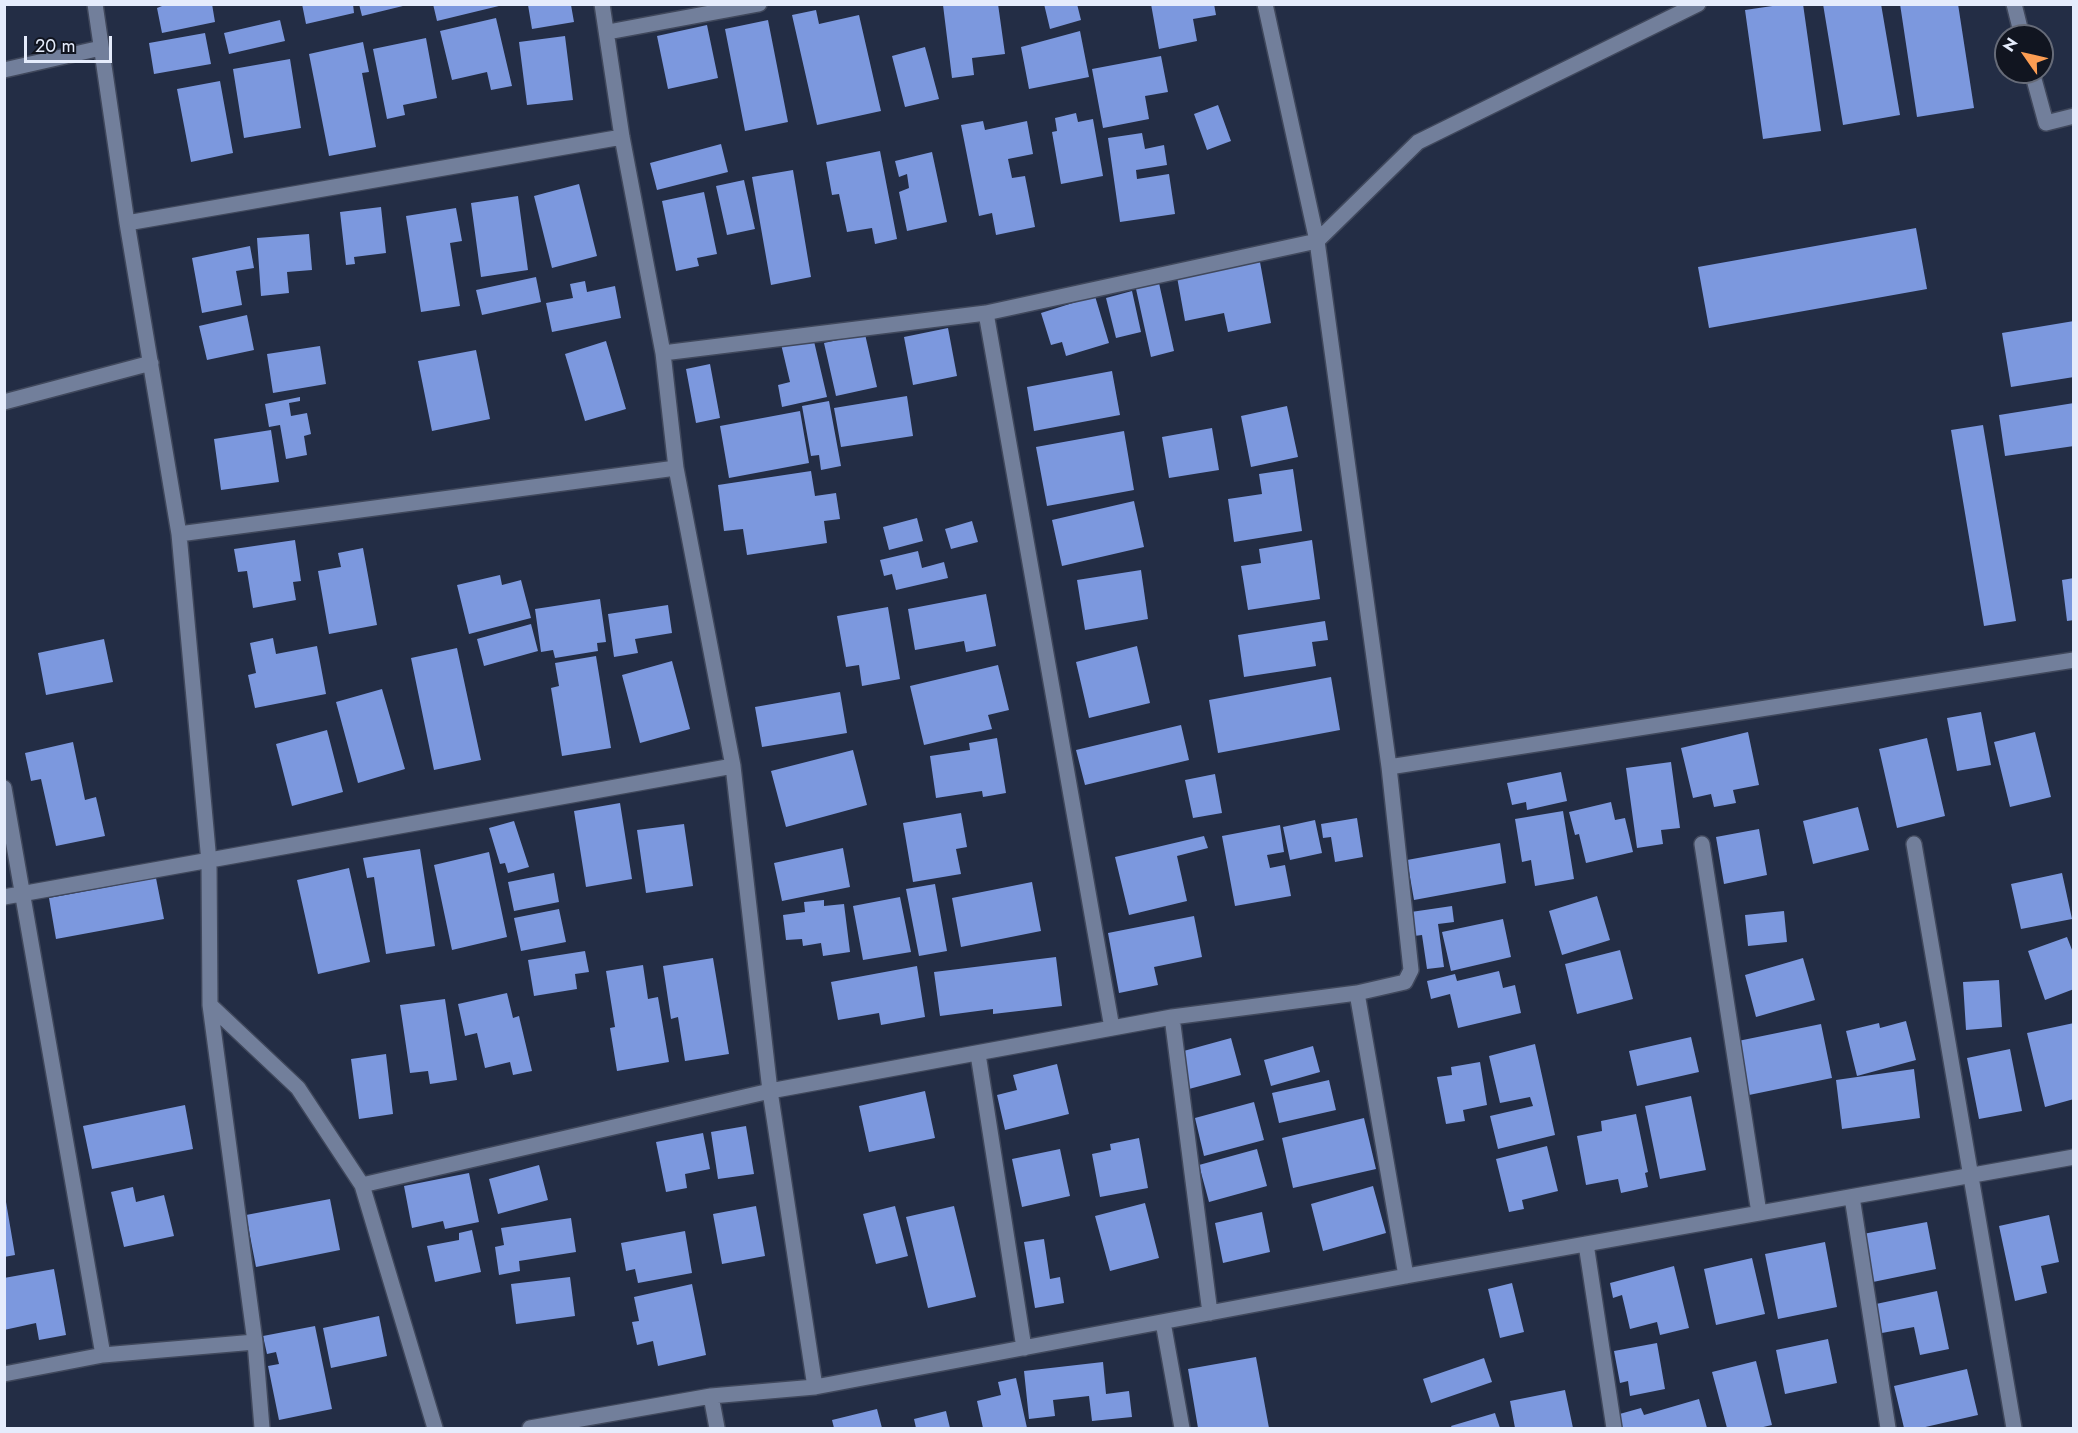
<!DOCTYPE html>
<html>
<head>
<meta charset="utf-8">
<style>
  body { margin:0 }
  #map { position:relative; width:2078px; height:1433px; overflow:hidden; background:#232d45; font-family:Jost,sans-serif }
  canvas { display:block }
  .frame { position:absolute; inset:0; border:6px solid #e5ecfc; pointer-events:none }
  .north { position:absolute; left:1994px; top:24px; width:60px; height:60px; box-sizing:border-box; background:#111520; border:2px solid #666b78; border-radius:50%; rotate:304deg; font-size:16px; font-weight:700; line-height:24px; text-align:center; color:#e5ecfc }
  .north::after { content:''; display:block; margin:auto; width:21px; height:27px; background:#fc9d53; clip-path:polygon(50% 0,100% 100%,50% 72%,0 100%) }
  .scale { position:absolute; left:24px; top:36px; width:88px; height:27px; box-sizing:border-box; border:3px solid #e5ecfc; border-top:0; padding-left:8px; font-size:18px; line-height:21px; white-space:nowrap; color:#e5ecfc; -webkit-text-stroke:4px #111520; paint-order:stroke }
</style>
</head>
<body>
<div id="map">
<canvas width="2078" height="1433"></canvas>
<div class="frame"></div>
<div class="north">N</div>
<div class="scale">20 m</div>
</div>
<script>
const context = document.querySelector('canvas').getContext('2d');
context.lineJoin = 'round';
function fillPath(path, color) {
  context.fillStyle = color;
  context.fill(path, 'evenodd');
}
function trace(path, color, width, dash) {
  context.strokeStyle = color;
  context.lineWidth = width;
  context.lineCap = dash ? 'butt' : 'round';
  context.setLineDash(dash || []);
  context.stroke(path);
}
const building = new Path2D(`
  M167,4H212L215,22L162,33L157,8Z
  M302,4H353L354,13L306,24Z
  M359,4H407V5L362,16Z
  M433,4H503V5L437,21Z
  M998,4L1005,54L972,58L974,75L952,78L943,5Z
  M1044,4H1077L1081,20L1050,29Z
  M1151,4H1214L1216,15L1193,19L1197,41L1159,49Z
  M1786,4H1803L1821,131L1763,139L1745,10Z
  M1823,4H1881L1900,115L1843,125Z
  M1900,4H1958L1974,108L1917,117Z
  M528,5H571L574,22L532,29Z
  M816,10L819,24L859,15L881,111L817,125L792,15Z
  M496,18L512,86L491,90L487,72L452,80L440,31Z
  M280,20L285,41L229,54L224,33Z
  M768,20L788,122L745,131L725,29Z
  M707,25L718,78L668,89L657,36Z
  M1080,31L1089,77L1029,89L1021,47Z
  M205,33L211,64L154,74L149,43Z
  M565,36L573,100L527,105L519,42Z
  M426,38L437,98L403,105L405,115L387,119L373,49Z
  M363,42L369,72L362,73L376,147L329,156L309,54Z
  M925,47L939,99L905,107L892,56Z
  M1161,56L1168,92L1145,96L1149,119L1103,128L1092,69Z
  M290,59L301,128L244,138L233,69Z
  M220,81L233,153L191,162L177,89Z
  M1218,105L1231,141L1207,150L1194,114Z
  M1076,113L1078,122L1093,119L1103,176L1061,184L1052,132L1057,131L1055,118Z
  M983,121L985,130L1027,121L1033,154L1008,159L1012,178L1025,176L1035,227L996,235L992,213L979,216L961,125Z
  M1142,133L1145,149L1164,145L1167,165L1136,170L1137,179L1169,174L1175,214L1120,222L1108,138Z
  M721,144L728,172L657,190L650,163Z
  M880,151L897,239L875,244L872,228L847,232L839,194L832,195L826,162Z
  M932,152L947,222L907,231L899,192L909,188L907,174L899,177L895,161Z
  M793,170L811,277L771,285L752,177Z
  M744,180L755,229L727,235L716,186Z
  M579,184L597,256L552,268L534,196Z
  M704,192L717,254L697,258L699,266L676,271L662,201Z
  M518,196L528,270L481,277L471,203Z
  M381,207L386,253L354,257L355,264L346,265L340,212Z
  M456,208L462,241L450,243L460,306L421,312L406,216Z
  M1916,228L1927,289L1709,328L1698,267Z
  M309,234L312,270L287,272L289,293L261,296L257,238Z
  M250,246L254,268L236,271L242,305L202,313L192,258Z
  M1260,262L1271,323L1228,332L1224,313L1185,321L1177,277Z
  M536,277L541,302L482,315L476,290Z
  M585,281L587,292L615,286L621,318L552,332L546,303L573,298L570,284Z
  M1159,283L1174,351L1151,357L1136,289Z
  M1132,291L1141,332L1116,338L1106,298Z
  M1095,296L1109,343L1066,356L1062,342L1051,345L1041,313Z
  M247,315L254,350L207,360L199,326Z
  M2074,321V377L2011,387L2002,333Z
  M948,328L957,376L913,385L904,337Z
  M865,334L877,387L836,396L824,343Z
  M813,337L827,397L782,407L778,385L790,382L781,344Z
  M606,341L626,409L585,421L565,354Z
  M320,346L326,384L273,393L267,354Z
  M476,350L490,419L432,431L418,361Z
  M710,364L720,418L696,423L686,369Z
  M1112,371L1120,415L1034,431L1027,387Z
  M907,396L913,436L841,447L834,408Z
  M300,397V401L289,403L291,416L307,413L311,434L304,436L307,455L286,459L280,425L269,427L265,404Z
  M829,401L841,466L821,470L819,455L811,456L802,406Z
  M2074,403V446L2005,456L1999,415Z
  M1287,406L1298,457L1251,467L1241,416Z
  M800,411L809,463L729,478L720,426Z
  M1983,425L2016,621L1984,626L1951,430Z
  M1212,428L1219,470L1169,478L1162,437Z
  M271,430L279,482L221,490L214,439Z
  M1124,431L1134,490L1047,506L1036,447Z
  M1293,469L1302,531L1234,542L1228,499L1262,494L1259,474Z
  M811,471L815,496L836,493L840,519L824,521L827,543L747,555L743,529L724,531L718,485Z
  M1134,501L1144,547L1062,566L1052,520Z
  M917,518L923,541L889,550L883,527Z
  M972,521L978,542L951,549L945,529Z
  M295,540L301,581L293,582L296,600L253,608L247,571L238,572L234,549Z
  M1312,540L1320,599L1248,610L1241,566L1261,563L1259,549Z
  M363,548L377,625L329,634L318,571L341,567L338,553Z
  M918,551L922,568L944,562L948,578L896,590L892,574L884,576L880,560Z
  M1141,570L1148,619L1085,630L1077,580Z
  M500,575L502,585L521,580L531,618L469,634L457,585Z
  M2074,578V620L2067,621L2062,580Z
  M986,594L996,646L966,652L964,641L915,650L908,609Z
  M600,599L606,642L597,643L598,651L555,658L553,650L541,652L535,609Z
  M668,605L672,633L635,639L638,653L614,657L608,614Z
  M888,607L900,679L862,686L859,665L846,667L837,616Z
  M1325,621L1328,640L1312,642L1316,666L1244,677L1238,635Z
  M531,624L538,651L484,666L477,639Z
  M273,638L276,654L317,646L326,694L255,708L248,675L256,673L250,643Z
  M104,639L113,682L46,695L38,653Z
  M1137,646L1150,703L1089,718L1076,662Z
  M457,648L481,760L434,770L411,658Z
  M596,656L611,748L562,756L551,688L559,686L555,663Z
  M672,661L690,729L640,743L622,675Z
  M998,665L1009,710L988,715L992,729L924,745L910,686Z
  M1331,677L1340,730L1218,753L1209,700Z
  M382,689L405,769L358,783L336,702Z
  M840,692L847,733L762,747L755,707Z
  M1981,712L1991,765L1957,771L1947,718Z
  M1181,725L1189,760L1085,785L1076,750Z
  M327,730L343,792L292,806L276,744Z
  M1748,732L1759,785L1733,790L1736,803L1714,807L1711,794L1693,798L1681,748Z
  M2035,732L2051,797L2010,807L1994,742Z
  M997,738L1006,793L983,797L982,791L936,798L930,756L970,750L969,743Z
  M1927,738L1945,816L1897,828L1879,749Z
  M73,742L85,800L96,797L105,836L56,846L41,779L31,781L25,753Z
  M853,750L867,805L786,827L771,771Z
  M1671,762L1680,828L1661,830L1663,844L1637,848L1626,768Z
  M1561,772L1567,801L1527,810L1526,802L1512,805L1507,783Z
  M1215,774L1222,813L1193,818L1185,780Z
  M1611,802L1615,820L1625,818L1633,852L1586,863L1579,834L1575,835L1569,812Z
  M620,803L632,879L586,887L574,811Z
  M1858,807L1869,850L1813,864L1803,821Z
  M1563,811L1574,879L1535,886L1531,860L1522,862L1515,819Z
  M961,813L967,847L956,849L961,874L913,882L903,823Z
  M1357,818L1363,857L1335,862L1331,837L1323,838L1321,824Z
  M1315,820L1322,853L1290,860L1283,827Z
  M514,821L529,867L508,873L505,863L500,864L489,828Z
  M684,824L693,886L646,893L637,830Z
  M1280,825L1284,852L1267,855L1270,868L1285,865L1291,896L1235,906L1222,836Z
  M1759,829L1767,875L1724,884L1716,837Z
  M1204,836L1208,848L1177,856L1187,901L1129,915L1115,857Z
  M1500,843L1506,883L1414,900L1407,860Z
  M843,848L850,887L782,901L774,863Z
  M420,849L435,946L386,954L374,877L367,878L363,858Z
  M489,852L507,937L452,950L434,865Z
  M349,868L370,962L318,974L297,880Z
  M554,873L559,902L514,911L508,882Z
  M2062,873L2072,919L2021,929L2011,884Z
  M156,878L164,919L56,939L49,898Z
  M1032,882L1041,931L961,947L952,898Z
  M935,884L947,951L919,956L906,889Z
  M1597,896L1610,940L1562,955L1549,911Z
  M900,897L911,952L863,960L853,906Z
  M824,900V906L844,904L850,952L823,956L821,943L803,946L802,939L786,940L783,915L805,912L804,902Z
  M1452,906L1454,922L1438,924L1444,967L1427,969L1422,935L1414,936L1411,912Z
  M559,909L566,942L521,951L514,918Z
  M1784,911L1787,942L1748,946L1745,915Z
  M1194,916L1202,957L1154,967L1158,985L1119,993L1108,933Z
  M1503,919L1511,957L1451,971L1442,932Z
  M2067,937L2074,955V989L2045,1000L2028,951Z
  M1620,950L1633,999L1577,1014L1565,964Z
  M585,951L589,972L575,974L577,989L534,996L528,960Z
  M1056,957L1062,1006L993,1014V1009L940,1016L934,972Z
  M713,958L729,1054L685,1061L678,1017L671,1019L663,966Z
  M1803,958L1815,1000L1756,1017L1745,975Z
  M643,965L648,999L658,997L669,1062L617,1071L610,1028L615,1027L606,971Z
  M917,966L925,1017L881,1025L879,1013L838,1020L831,982Z
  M1499,971L1503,988L1515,985L1521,1013L1458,1028L1450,994L1431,999L1427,981L1455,974L1457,981Z
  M1999,980L2002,1027L1966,1030L1963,982Z
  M507,993L513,1018L519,1016L532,1071L513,1075L510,1062L485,1068L477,1033L465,1036L458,1004Z
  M445,999L457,1080L430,1084L428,1071L410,1073L400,1005Z
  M1906,1021L1916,1060L1857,1076L1846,1031L1879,1023L1880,1028Z
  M2074,1023V1099L2045,1107L2027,1033Z
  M1821,1024L1832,1078L1749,1095L1738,1041Z
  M1691,1037L1699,1072L1637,1086L1629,1051Z
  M1231,1038L1241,1075L1189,1089L1180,1052Z
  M1535,1044L1555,1135L1498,1149L1490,1116L1533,1106L1530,1097L1500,1103L1489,1056Z
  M1313,1046L1320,1072L1271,1086L1264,1060Z
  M2010,1049L2022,1111L1979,1119L1967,1058Z
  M386,1054L393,1114L359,1119L351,1059Z
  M1480,1062L1487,1105L1463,1110L1465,1121L1446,1124L1437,1077L1452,1075L1451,1067Z
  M1057,1064L1069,1114L1005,1130L997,1095L1017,1090L1013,1075Z
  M1914,1069L1920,1118L1842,1129L1836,1080Z
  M1329,1080L1336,1110L1279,1123L1272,1093Z
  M925,1091L935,1138L869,1152L859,1106Z
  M1691,1096L1706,1170L1660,1179L1645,1106Z
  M1254,1102L1264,1140L1204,1156L1195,1118Z
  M185,1105L193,1149L92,1169L83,1126Z
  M1636,1114L1648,1172L1645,1173L1648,1187L1621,1193L1618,1179L1586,1185L1577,1136L1602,1131L1601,1121Z
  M1364,1118L1376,1169L1293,1188L1282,1138Z
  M746,1126L754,1174L718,1179L711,1132Z
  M703,1133L710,1169L685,1174L687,1188L666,1192L656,1142Z
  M1139,1138L1148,1188L1100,1197L1092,1154L1111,1150L1110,1144Z
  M1547,1146L1558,1191L1522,1200L1524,1209L1509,1212L1496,1159Z
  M1060,1149L1070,1196L1022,1207L1012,1159Z
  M1257,1149L1267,1186L1209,1202L1199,1165Z
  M539,1165L548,1200L498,1214L489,1179Z
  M469,1173L479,1222L445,1229L443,1221L412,1228L404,1186Z
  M1373,1186L1386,1233L1323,1251L1311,1204Z
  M133,1187L136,1202L164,1195L174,1236L124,1247L111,1192Z
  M330,1199L340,1250L256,1267L246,1215Z
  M6,1202L15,1255L4,1257V1203Z
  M1145,1203L1159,1258L1110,1271L1095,1216Z
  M756,1206L765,1256L722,1264L713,1214Z
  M895,1206L908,1256L876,1264L863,1214Z
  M954,1206L976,1297L928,1308L906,1217Z
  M1262,1212L1270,1252L1223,1263L1215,1223Z
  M2049,1215L2059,1262L2041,1266L2047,1293L2015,1301L1999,1226Z
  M571,1218L576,1252L519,1261L520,1271L499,1275L495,1247L504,1245L501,1228Z
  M1927,1222L1936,1269L1873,1282L1863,1234Z
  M472,1230L481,1272L435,1282L427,1246L459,1240V1233Z
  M685,1231L692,1273L638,1283L635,1269L626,1271L621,1243Z
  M1044,1239L1050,1279L1060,1277L1064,1303L1035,1308L1024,1242Z
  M1825,1242L1837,1307L1778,1319L1765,1254Z
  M1752,1258L1765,1314L1716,1325L1704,1269Z
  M1674,1266L1689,1328L1660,1335L1657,1322L1630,1329L1622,1295L1613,1298L1610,1283Z
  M54,1269L66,1335L39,1340L36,1323L4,1330V1278Z
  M570,1277L575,1316L516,1324L511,1284Z
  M1512,1283L1524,1332L1500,1338L1488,1289Z
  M692,1284L706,1355L658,1366L653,1341L637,1345L632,1322L639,1321L634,1297Z
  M1937,1291L1949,1349L1920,1355L1914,1327L1882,1333L1876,1304Z
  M379,1316L387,1356L331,1368L323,1328Z
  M315,1326L332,1409L279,1420L268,1366L279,1364L276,1352L267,1354L263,1336Z
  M1828,1339L1837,1383L1785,1394L1776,1350Z
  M1657,1343L1665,1389L1630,1396L1628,1381L1620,1383L1614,1351Z
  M1256,1357L1269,1428H1198L1188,1369Z
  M1484,1358L1492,1382L1431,1403L1423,1379Z
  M1756,1361L1772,1425L1759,1428H1727L1712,1372Z
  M1103,1362L1106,1394L1129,1391L1132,1417L1092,1421L1089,1396L1053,1400L1055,1416L1029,1419L1024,1371Z
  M1967,1369L1978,1415L1921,1428H1904L1894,1386Z
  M1016,1378L1027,1428H983L977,1401L1001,1395L998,1382Z
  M1565,1390L1573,1428H1515L1510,1401Z
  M1699,1399L1707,1428H1620L1616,1415L1641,1408L1644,1415Z
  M877,1409L882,1428H834L832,1420Z
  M946,1411L950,1428H916L914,1419Z
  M1495,1413L1500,1428H1452L1451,1426Z`);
const minor = new Path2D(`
  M95,4L127,223L179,534L209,862L210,1005L255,1342
  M602,4L622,137L663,353L676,468L733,766L770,1091L815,1387
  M2014,4L2022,36
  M608,32L759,4
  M4,70L101,48
  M2032,72L2046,123L2074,116
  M127,223L622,137
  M986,313L1112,1028
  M663,353L986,313L1317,241L1418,142L1698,4
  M4,402L151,363
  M179,534L676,468
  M1389,767L2074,660
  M4,788L103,1355
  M1702,844L1759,1213
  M1914,844L2014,1428
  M4,897L733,766
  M1357,993L1406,1276
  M210,1005L298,1088L362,1185L435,1428
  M1172,1017L1210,1313
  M978,1054L1024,1348
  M362,1185L770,1091L1172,1017L1357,993L1405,982L1411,970L1389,767L1317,241L1265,4
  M1852,1197L1888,1428
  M1586,1244L1614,1428
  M1163,1322L1182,1428
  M4,1374L103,1355L255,1342L262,1428
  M711,1396L717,1428
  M530,1428L711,1396L815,1387L1406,1276L2074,1157`);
fillPath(building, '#7c98de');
trace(minor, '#40485c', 18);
trace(minor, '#727f9b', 15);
</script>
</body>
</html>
